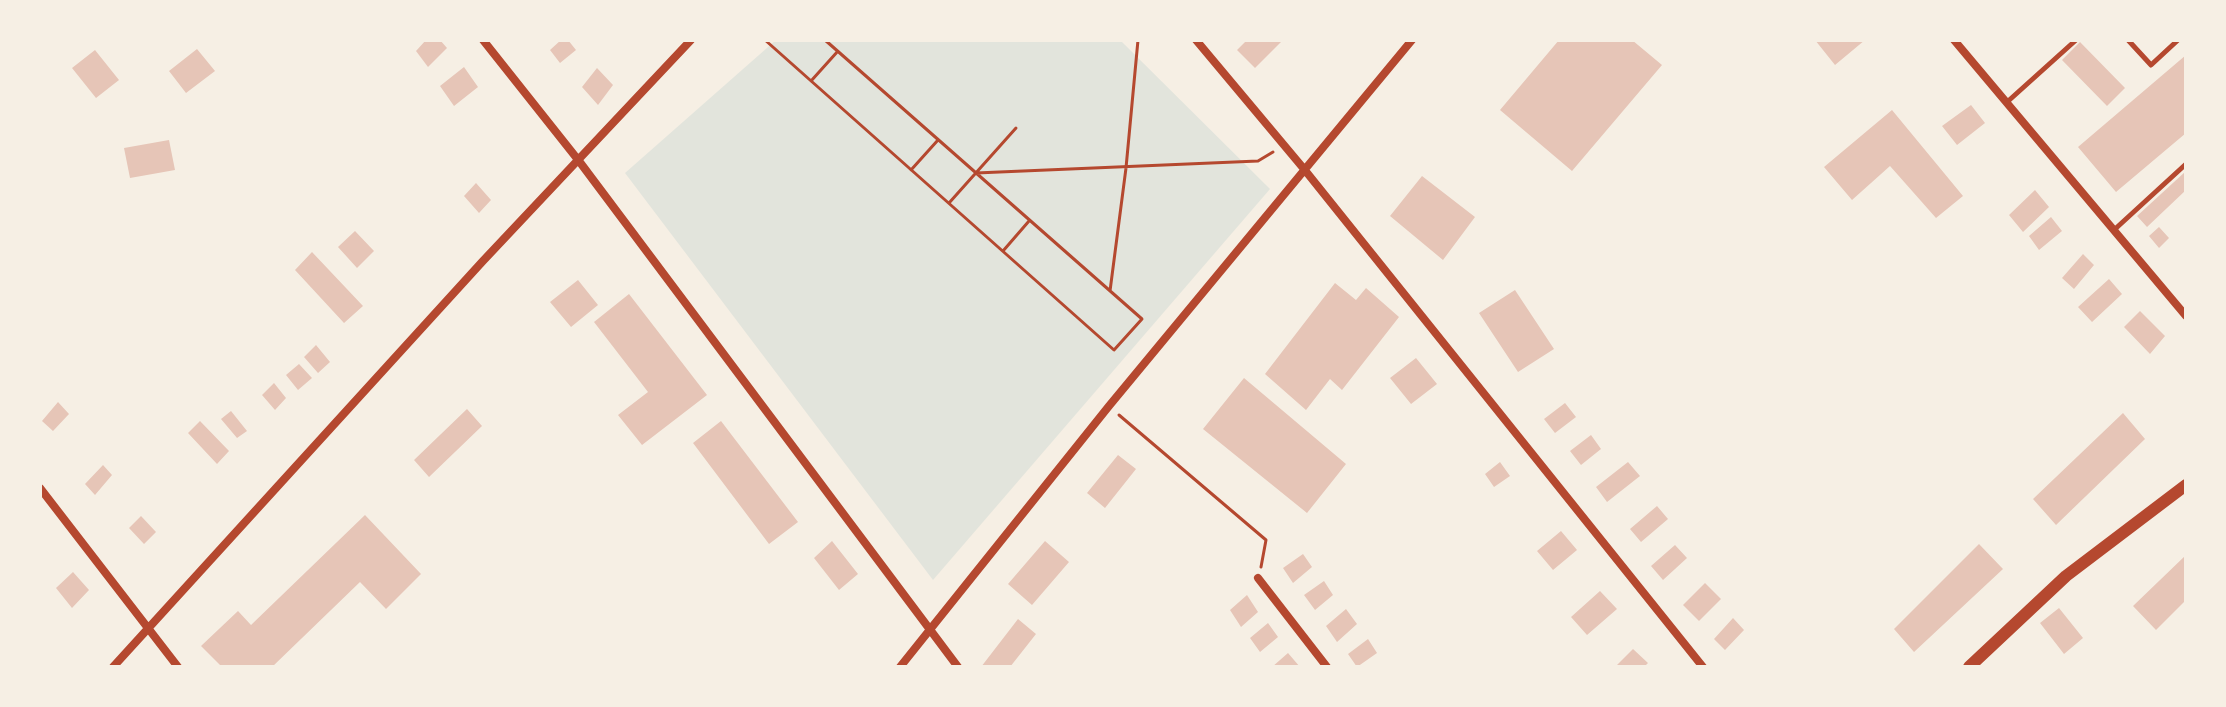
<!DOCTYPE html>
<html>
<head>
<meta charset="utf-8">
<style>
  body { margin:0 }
  #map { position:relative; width:2226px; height:707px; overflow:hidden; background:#f6efe4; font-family:"PT Serif",serif }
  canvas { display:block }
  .frame { position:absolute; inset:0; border:42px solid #f6efe4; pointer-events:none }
</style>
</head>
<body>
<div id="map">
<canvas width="2226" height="707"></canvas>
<div class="frame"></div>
</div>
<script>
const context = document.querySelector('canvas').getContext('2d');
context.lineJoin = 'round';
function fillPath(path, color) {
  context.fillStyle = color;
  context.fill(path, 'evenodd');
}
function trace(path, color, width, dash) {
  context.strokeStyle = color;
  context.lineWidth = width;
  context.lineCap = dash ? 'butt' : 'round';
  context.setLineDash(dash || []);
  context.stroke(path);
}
const green = new Path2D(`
  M776,40H1120L1270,189L933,580L625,173Z`);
const building = new Path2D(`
  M426,40H440L447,48L428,67L416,51Z
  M561,40H568L576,50L560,63L550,50Z
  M1247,40H1283L1255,68L1237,50Z
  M1559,40H1632L1662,65L1572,171L1500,110Z
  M1815,40H1865L1835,65Z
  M2080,42L2125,88L2107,106L2062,60Z
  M197,49L215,71L186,93L169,71Z
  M95,50L119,80L96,98L72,68Z
  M2186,55V133L2116,192L2078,147Z
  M464,67L478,87L454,106L440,86Z
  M597,68L613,85L598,105L582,87Z
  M1971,105L1985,123L1957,145L1942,126Z
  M1892,110L1963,196L1936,218L1890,166L1852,200L1824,167Z
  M169,140L175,170L130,178L124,148Z
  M2186,171V190L2147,227L2137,216Z
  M1422,176L1475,217L1443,260L1390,216Z
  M476,183L491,200L479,213L464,196Z
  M2035,190L2049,207L2023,232L2009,215Z
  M2051,217L2062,231L2039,250L2029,236Z
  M2159,227L2169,238L2159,248L2149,236Z
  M355,231L374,251L357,268L338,247Z
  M312,252L363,306L344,323L295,270Z
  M2083,254L2094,265L2074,289L2062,278Z
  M2109,279L2122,294L2092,322L2078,307Z
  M578,280L598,305L571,327L550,302Z
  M1335,283L1356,300L1366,288L1399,317L1342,390L1330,379L1306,410L1265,374Z
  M1515,290L1554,349L1518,372L1479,313Z
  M629,294L707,395L642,445L618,415L648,392L594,322Z
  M2140,311L2165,336L2150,354L2124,327Z
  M316,345L330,362L318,373L304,357Z
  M1416,358L1437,384L1411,404L1390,378Z
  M299,364L312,378L298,390L286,375Z
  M1244,378L1346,464L1307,513L1203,429Z
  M274,383L286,398L275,410L262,395Z
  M58,402L69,414L53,431L42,421Z
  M1565,403L1576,417L1555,433L1544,419Z
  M467,409L482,426L429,477L414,460Z
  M231,411L247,431L237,438L221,419Z
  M2123,413L2145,439L2056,525L2033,499Z
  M200,421L229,451L217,464L188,433Z
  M721,421L798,522L769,544L693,443Z
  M1591,435L1601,449L1581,465L1570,451Z
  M1118,455L1136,469L1105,508L1087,493Z
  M1500,462L1510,476L1494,487L1485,474Z
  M1628,462L1640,476L1607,502L1596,487Z
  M103,465L112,475L95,495L85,484Z
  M1657,506L1668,519L1641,542L1630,529Z
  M365,515L421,574L386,609L360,582L272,667H222L201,646L238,611L251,625Z
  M141,516L156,532L144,544L129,528Z
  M1561,531L1577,550L1553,570L1537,551Z
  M832,541L858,574L839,590L814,558Z
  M1045,541L1069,562L1032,605L1008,584Z
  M1979,544L2003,569L1914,652L1894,629Z
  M1675,545L1687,558L1663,580L1651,566Z
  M1303,554L1312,567L1293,583L1283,568Z
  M2186,555V600L2156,630L2133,606Z
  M73,572L89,590L72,608L56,588Z
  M1324,581L1333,595L1315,610L1304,595Z
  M1705,583L1721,599L1699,621L1683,605Z
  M1600,591L1617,609L1587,635L1571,617Z
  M1247,595L1258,612L1241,627L1230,610Z
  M2059,608L2083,638L2064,654L2040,623Z
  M1346,609L1357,624L1337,642L1326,626Z
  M1733,618L1744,630L1725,650L1714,639Z
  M1018,619L1036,634L1010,667H981Z
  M1268,623L1278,637L1260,652L1250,638Z
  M1368,639L1377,653L1357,667L1348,654Z
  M1633,649L1648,663L1644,667H1615Z
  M1288,653L1300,667H1272Z`);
const path = new Path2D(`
  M765,40L1114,350L1142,319L825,40
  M811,81L838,51
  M911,170L938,140
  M976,173L1258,161L1273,152
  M949,203L1016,128
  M1003,251L1029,221
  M1110,291L1126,168L1138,40
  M1119,415L1266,540L1261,567`);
const service = new Path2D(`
  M2128,40L2151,65L2178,40
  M2006,103L2076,40
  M2114,230L2186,164`);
const minor = new Path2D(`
  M483,40L579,161L958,667
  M1196,40L1304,169L1703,667
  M1954,40L2186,316
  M40,488L178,667
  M1258,578L1327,667
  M113,667L482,262L691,40
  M900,667L1109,406L1412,40`);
const tertiary = new Path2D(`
  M1969,667L2066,576L2186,485`);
fillPath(green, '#e2e4dc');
fillPath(building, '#e6c5b7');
trace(path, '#b5482f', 3);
trace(service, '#b5482f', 5);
trace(minor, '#b5482f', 8);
trace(tertiary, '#b5482f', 12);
</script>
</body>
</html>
